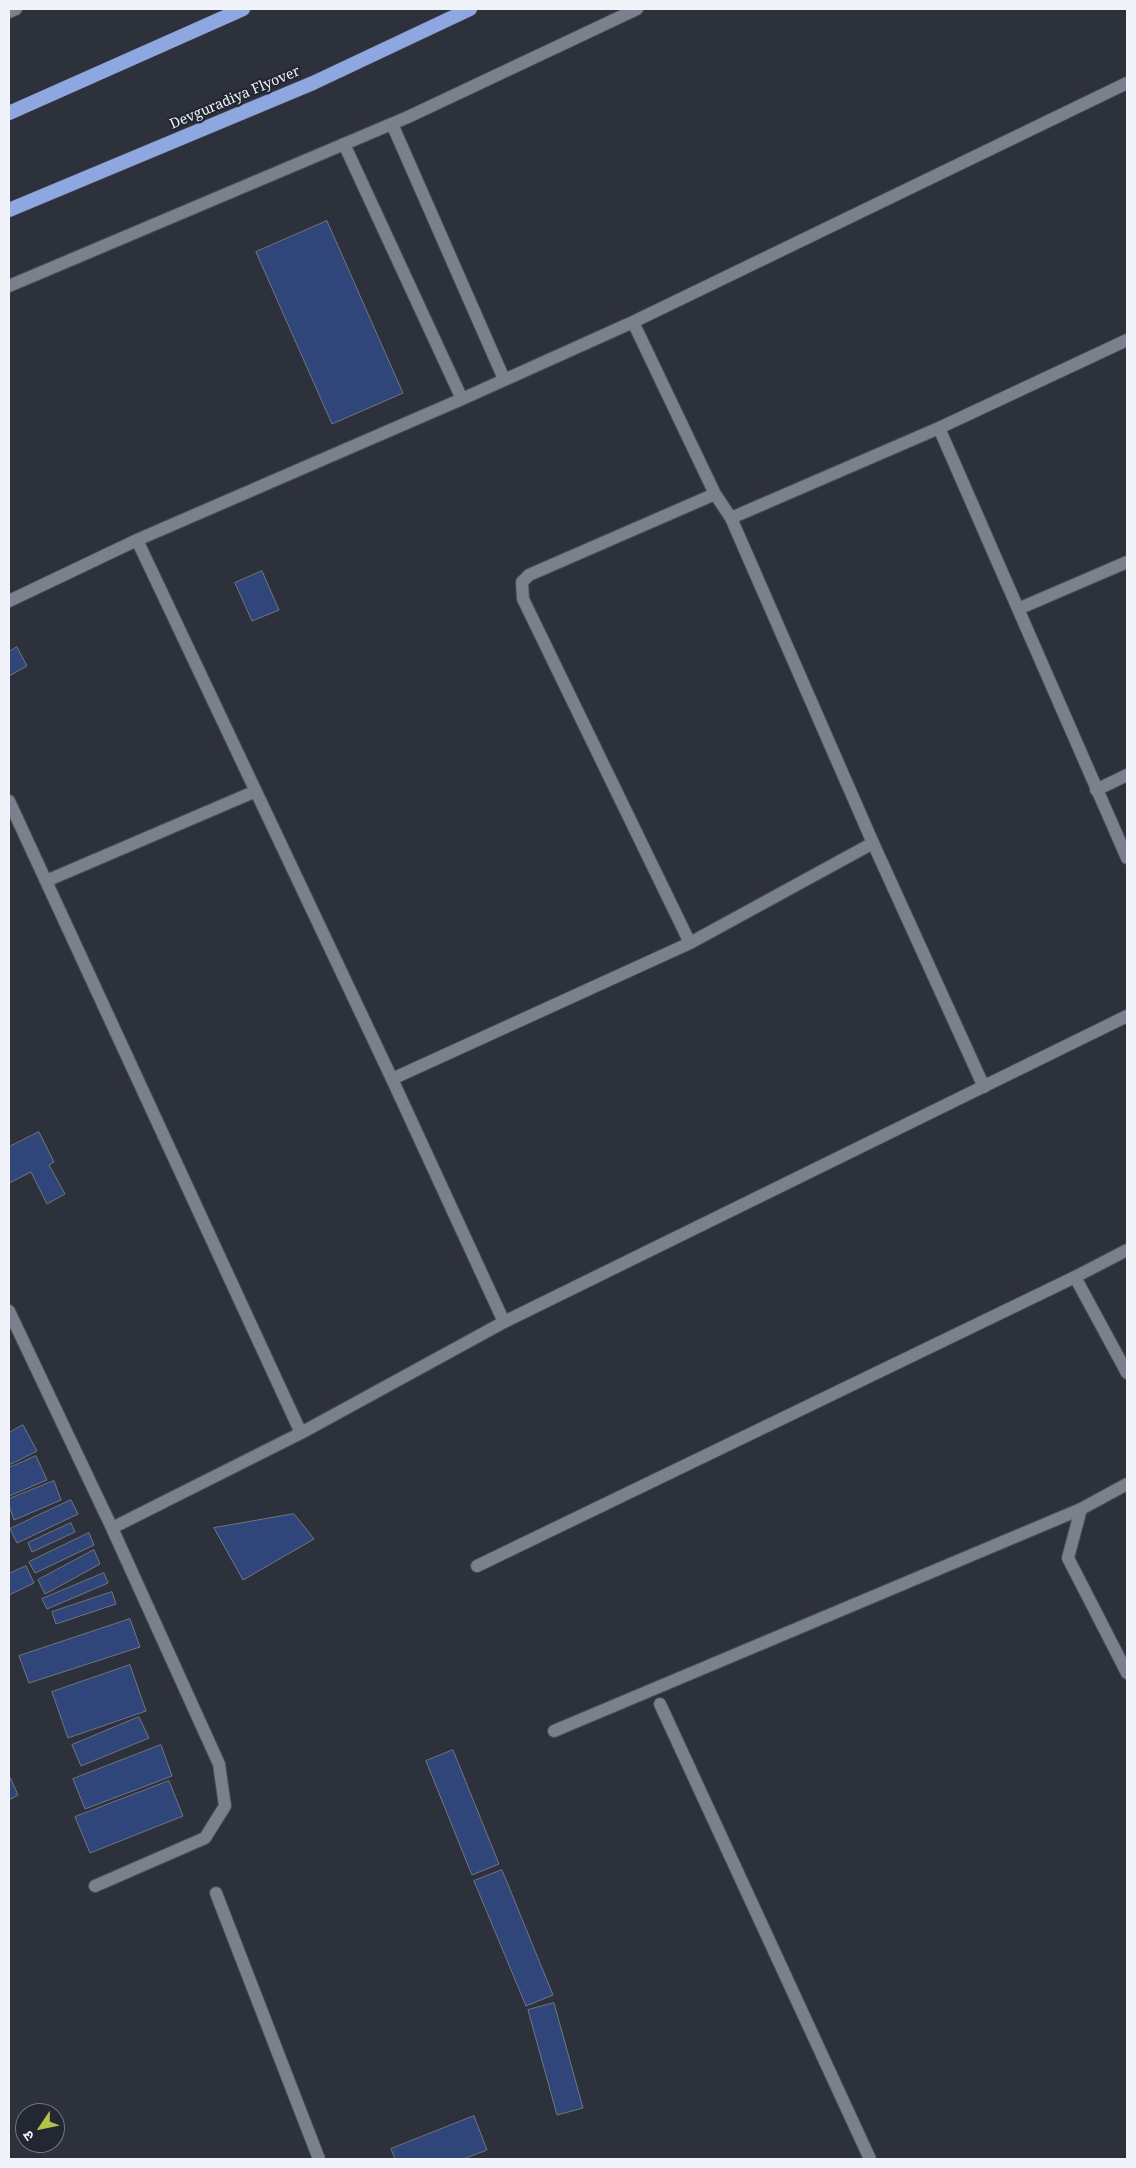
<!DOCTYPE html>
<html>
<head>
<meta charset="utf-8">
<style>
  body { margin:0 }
  #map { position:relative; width:1136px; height:2168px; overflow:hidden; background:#2c313b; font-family:"Noto Serif","Noto Sans Devanagari",serif }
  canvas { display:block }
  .frame { position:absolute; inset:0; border:10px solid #f0f3fa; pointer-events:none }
  .north { position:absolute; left:15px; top:2103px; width:50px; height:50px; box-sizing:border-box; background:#232731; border:1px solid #757981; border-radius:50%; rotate:236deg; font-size:14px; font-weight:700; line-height:20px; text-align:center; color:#f0f3fa }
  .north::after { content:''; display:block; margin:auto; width:18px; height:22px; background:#b3c24b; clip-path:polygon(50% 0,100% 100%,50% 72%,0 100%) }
</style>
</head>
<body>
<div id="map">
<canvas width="1136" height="2168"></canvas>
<div class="frame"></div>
<div class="north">उ</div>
</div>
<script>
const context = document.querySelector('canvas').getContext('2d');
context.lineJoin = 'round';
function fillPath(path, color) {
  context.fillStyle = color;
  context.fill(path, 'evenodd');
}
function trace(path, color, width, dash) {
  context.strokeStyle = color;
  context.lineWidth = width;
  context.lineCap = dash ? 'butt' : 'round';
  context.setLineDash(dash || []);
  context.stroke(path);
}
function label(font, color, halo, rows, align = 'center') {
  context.font = font + ' "Noto Serif",serif';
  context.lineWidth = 4.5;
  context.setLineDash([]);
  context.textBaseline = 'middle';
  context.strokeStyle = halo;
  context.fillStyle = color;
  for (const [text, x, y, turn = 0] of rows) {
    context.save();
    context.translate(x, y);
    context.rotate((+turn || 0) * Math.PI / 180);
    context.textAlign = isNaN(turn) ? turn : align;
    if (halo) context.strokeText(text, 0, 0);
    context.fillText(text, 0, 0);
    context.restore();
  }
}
const building = new Path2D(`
  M327,221L403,393L332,424L256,252Z
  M262,571L279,610L252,621L235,583Z
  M17,647L27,666L9,676V652Z
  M39,1132L54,1162L49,1165L65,1194L47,1204L31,1172L9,1183V1147Z
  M23,1425L37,1451L9,1465V1433Z
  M36,1456L47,1480L9,1496V1468Z
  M54,1481L61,1500L14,1520L9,1506V1499Z
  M71,1500L78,1514L17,1543L10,1529Z
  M294,1514L314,1539L243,1580L214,1528Z
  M71,1523L75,1532L32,1552L28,1543Z
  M89,1533L94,1545L35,1573L29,1562Z
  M94,1550L100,1564L45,1594L38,1580Z
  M26,1566L34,1583L9,1595V1574Z
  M104,1573L108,1583L47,1609L42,1599Z
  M112,1592L116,1604L56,1624L52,1612Z
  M130,1619L140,1647L29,1683L19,1656Z
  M130,1665L146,1711L68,1738L52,1692Z
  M139,1717L149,1738L81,1766L72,1745Z
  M161,1745L172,1776L85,1809L73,1779Z
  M453,1750L499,1864L472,1875L426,1761Z
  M9,1775L18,1795L9,1800Z
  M169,1781L183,1816L90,1853L75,1817Z
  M502,1870L553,1995L526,2006L474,1881Z
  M554,2003L583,2108L557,2115L528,2010Z
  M474,2116L487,2150L463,2159H395L391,2149Z`);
const minor = new Path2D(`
  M392,124L504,379
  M344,144L462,399
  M633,322L1127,83
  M939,428L1127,858
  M731,518L939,428L1127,340
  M137,540L392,1079L504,1322
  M9,601L137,540L462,399L633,322L715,494L731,518L873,843L984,1087
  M1018,609L1127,562
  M1096,790L1127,775
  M9,801L301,1433
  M46,881L256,791
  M690,943L523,599L522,582L529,575L715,494
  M392,1079L690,943L873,843
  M1075,1277L1127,1250
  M9,1311L112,1528L219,1764L225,1806L205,1838L95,1886
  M1127,1484L1081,1509L1068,1558L1127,1673
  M112,1528L301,1433L504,1322L1127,1016
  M477,1566L1075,1277L1127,1373
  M660,1704L870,2159
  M554,1731L1081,1509
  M216,1893L319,2159`);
const tertiary = new Path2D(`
  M9,12L16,9
  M9,286L408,117L637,9`);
const trunk = new Path2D(`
  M9,113L243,9
  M9,210L313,83L470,9`);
const streetNames = [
  ["Devguradiya Flyover",235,98,-23]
];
fillPath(building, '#304579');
trace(building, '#707682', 1);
trace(minor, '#4a4d56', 14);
trace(tertiary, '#4a4d56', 14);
trace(trunk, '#4a4d56', 15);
trace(minor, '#7a808c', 12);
trace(tertiary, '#7a808c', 12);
trace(trunk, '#8ea7e0', 14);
label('14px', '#f0f3fa', '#232731', streetNames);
</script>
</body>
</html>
